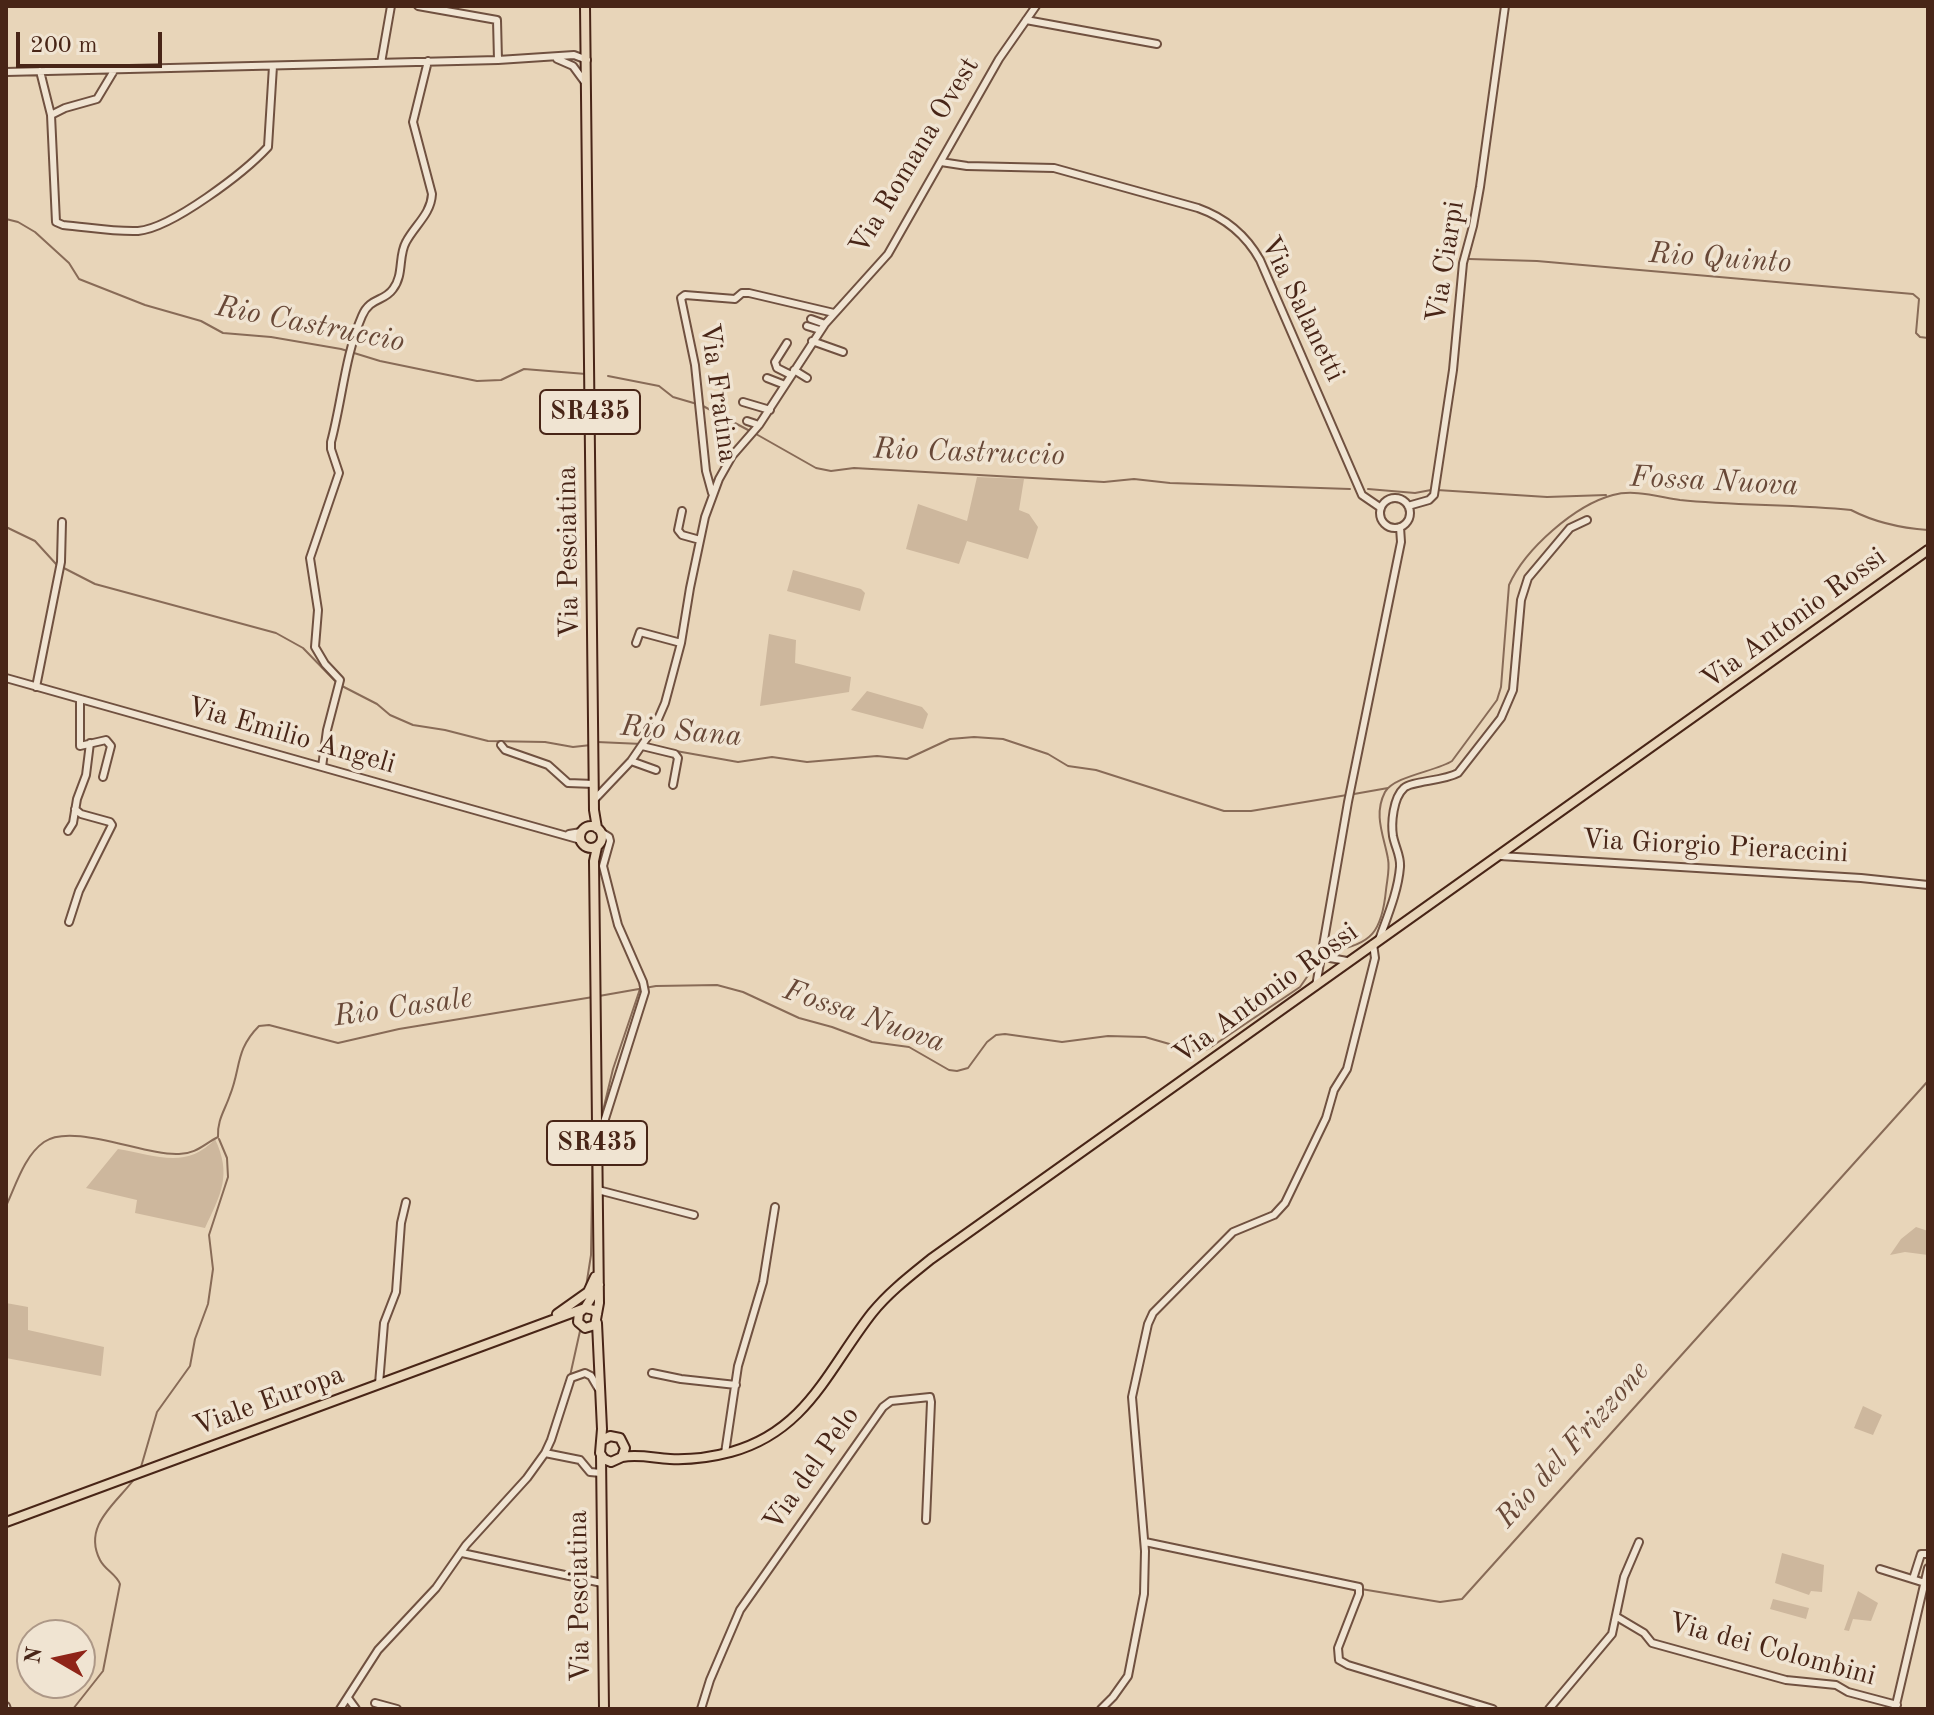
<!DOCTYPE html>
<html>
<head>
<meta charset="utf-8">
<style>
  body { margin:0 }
  #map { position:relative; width:1934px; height:1715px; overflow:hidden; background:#e8d5b9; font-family:"Old Standard TT",serif }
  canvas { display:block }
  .frame { position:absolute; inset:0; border:8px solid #482517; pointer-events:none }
  .north { position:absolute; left:16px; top:1619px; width:80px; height:80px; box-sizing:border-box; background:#f0e4d2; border:2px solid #ad9887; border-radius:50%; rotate:279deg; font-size:22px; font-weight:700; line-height:32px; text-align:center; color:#482517 }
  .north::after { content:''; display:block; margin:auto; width:28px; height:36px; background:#8f2418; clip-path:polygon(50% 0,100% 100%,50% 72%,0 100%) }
  .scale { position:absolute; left:16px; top:32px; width:146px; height:36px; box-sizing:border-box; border:4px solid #482517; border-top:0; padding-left:10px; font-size:24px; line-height:28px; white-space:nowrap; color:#482517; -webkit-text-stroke:6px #f0e4d2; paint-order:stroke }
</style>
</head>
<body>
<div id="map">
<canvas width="1934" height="1715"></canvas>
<div class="frame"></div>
<div class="north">N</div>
<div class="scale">200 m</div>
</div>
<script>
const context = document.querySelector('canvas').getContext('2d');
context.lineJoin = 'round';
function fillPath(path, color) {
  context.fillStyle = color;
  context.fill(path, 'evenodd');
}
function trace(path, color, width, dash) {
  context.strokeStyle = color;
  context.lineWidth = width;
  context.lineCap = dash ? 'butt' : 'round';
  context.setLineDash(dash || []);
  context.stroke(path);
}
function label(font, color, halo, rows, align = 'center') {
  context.font = font + ' "Old Standard TT",serif';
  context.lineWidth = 7;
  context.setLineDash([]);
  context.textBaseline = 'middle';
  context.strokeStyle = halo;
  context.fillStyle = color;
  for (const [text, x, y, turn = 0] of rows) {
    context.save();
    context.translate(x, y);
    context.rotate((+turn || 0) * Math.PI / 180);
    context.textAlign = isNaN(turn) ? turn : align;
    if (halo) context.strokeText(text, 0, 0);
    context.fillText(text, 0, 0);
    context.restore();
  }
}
const green = new Path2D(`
  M977,477L1024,479L1019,510L1029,514L1038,527L1028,559L967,541L959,564L906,549L918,504L967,521Z
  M793,570L861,589L865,593L860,611L787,591Z
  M769,634L796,640L795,663L851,677L849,692L760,706Z
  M867,691L922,707L928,714L923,729L851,710Z
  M215,1139C232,1175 221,1194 205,1228L135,1213L137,1200L86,1188L118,1149C155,1155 187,1170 215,1139Z
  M1916,1227L1928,1231V1255L1905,1252L1890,1255L1901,1239Z
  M6,1303L28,1307V1330L104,1347L101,1376L6,1358Z
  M1863,1406L1882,1415L1873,1435L1854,1428Z
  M1782,1553L1824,1565L1822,1592L1811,1591L1809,1595L1775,1583Z
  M1858,1591L1878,1603L1871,1621L1853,1619L1849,1631L1844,1630Z
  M1773,1599L1809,1608L1806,1619L1770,1609Z`);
const stream = new Path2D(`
  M6,219L18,222L35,232L69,263L79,279L145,305L201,321L223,333L271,337L341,349L380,361L477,381L501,380L524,369L586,374
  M1469,259L1537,261L1913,294L1919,299L1916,333L1920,337L1928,338
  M608,376L659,386L673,397L697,404
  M703,406L750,431
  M756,434L816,468L831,471L854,468L1104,482L1134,479L1170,483L1350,489
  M1368,489L1415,493L1431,490
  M1437,490L1547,497L1606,495
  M6,527L35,541L56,564L95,584L276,633L303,648L337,683
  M342,686L377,704L390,715L413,725L445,730L488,741L545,742L573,747L591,745
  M597,742L642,744
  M676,751L738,762L772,757L807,762L877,756L907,759L950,739L974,737L1003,739L1048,754L1068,766L1096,770L1224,811H1251L1347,795
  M1354,794L1388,788
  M1331,951C1372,945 1382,931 1386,890C1387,880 1390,869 1388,859C1384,836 1373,815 1385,792C1394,776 1437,771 1452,761L1497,700L1501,687L1509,585C1525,549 1575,505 1613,495C1634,489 1659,497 1680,500C1737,506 1794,504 1851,510C1876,523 1900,528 1928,530
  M599,996L656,986L717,985L743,992L799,1018L832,1027L872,1042L909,1047L949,1070L957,1071L968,1068L987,1042L996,1035L1005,1034L1062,1042L1108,1036L1145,1037L1194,1051L1208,1049L1300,987L1316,964
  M601,1119L613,1069L640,989
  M6,1206C16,1185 24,1156 44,1142C72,1122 145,1156 179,1154C196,1154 204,1144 218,1137C217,1120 225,1110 230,1095C241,1068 235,1050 259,1026L269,1025L338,1043L399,1029L593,997
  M586,1287L591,1255L593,1124
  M570,1376L580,1331
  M141,1467L157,1412L190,1366L195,1339L208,1304L213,1269L209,1235L228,1177L227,1158L219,1139
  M472,1534L519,1482
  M1361,1589L1440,1602L1462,1599L1928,1081
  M73,1709L103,1671L120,1584C116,1574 105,1570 100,1560C82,1525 117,1503 135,1478`);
const minor = new Path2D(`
  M418,6L497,20L498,60
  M1026,20L1157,44
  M557,59L573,66L584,81
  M381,63L391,6
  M40,71L51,115L56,222L63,225C87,227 114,232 138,231C172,228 245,172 268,147L273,66
  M6,72L498,60L574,55L587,60
  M51,115L65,108L97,99L115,69
  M941,162L967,166L1054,168L1198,208C1226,218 1246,235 1260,260L1362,495L1381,508
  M811,319L825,324
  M807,326L820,330
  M812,341L843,352
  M787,343L775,362L777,368L791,375
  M794,370L807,378
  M767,378L785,385
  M743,402L770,410
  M747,421L759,425
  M712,493L706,471L695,365L681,298L685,295L735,299L742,293H749L834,313
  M1380 513a15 15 0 1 1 30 0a15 15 0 1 1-30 0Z
  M1408,506L1429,500L1434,495L1453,370L1463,263L1473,226L1480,187L1505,6
  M682,511L678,530L682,535L700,540
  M636,643L640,632L681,643
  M6,678L581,840
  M36,687L61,562L62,522
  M80,699V746L106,740L111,746L103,777
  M501,745L505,750L548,765L568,783L594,784
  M642,746L675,754L678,758L673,785
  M631,761L656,770
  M322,767L327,730L340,680L325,664L315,647L318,610L310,558L339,473L331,449V442C342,401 345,355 362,316C370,297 384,302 393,289C404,275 398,256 406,242C415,225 431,214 432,194L413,122L428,61
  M594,800L631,761L655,726L665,703L681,643L690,588L705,517L719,479L732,456L759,425L825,324L888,254L999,59L1036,6
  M68,831L73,823L77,799L86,775L90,743
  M569,834L581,832
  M1500,856L1861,878L1928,885
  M69,922L79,891L112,825L110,822L81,814L75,809
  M1379,940C1387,917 1398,892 1400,867C1401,856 1395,847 1393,836C1391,823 1393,798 1404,788C1411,781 1444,781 1458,773L1501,718L1513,690L1521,600L1528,578L1570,528L1587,520
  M1323,945L1330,958L1347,961
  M1316,986L1348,802L1401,542L1400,527
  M597,1128L604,1122L645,992L643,982L618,925L603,866L610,841L609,837L601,832
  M598,1190L694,1215
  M652,1373L681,1379L736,1385
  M379,1384L384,1323L396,1292L401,1223L406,1202
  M545,1453L580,1460L590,1472L601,1473
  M725,1453L738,1366L763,1282L775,1207
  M1145,1542L1359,1587V1594L1338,1648L1339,1660L1348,1665L1493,1709
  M462,1553L602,1583
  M1880,1569L1925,1583
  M1913,1579L1921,1554H1928
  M1617,1617L1644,1633L1652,1643L1786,1680L1836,1685L1848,1692L1897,1705
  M348,1698L356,1709
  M375,1703L397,1709
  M6,1706L7,1709
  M340,1709L378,1650L436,1588L466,1545L527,1478L545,1453L551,1440L571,1378L585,1373L591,1376L598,1388
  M701,1709L710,1680L740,1610L883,1407L891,1401L930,1397L931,1402L926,1520
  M1101,1709L1113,1697L1128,1676L1144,1594L1145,1551L1132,1397L1148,1324L1153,1313L1233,1232L1274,1215L1285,1203L1326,1118L1334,1090L1347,1069L1375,958L1373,944
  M1549,1709L1612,1634L1624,1577L1639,1542
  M1895,1709L1928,1568`);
const major = new Path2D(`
  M585,6L594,810L597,828
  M580 837a11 11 0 1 1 22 0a11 11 0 1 1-22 0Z
  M597,847L594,861L595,947L599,1303L595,1325L585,1328L578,1322L579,1313L585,1308L594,1310L597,1314
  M557,1314L588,1292L595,1277
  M597,1323L602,1429L600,1453L604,1459L611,1462L622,1457L625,1448L620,1438L610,1436L603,1440
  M601,1456L604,1709
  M622,1457C639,1454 653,1458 670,1459C691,1460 712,1457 731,1452C807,1431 828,1369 872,1313C889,1292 910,1276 931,1259L1928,550
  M6,1522L585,1308L599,1285`);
const shields = [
  [590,412,100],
  [597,1143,100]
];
const shieldNames = [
  ["SR435",590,412],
  ["SR435",597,1143]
];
const streetNames = [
  ["Via Romana Ovest",915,156,-59],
  ["Via Ciarpi",1446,262,-81],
  ["Via Salanetti",1302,309,64],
  ["Via Fratina",718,393,82],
  ["Via Pesciatina",569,552,-91],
  ["Via Antonio Rossi",1794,619,-36],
  ["Via Emilio Angeli",291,736,16],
  ["Via Giorgio Pieraccini",1715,847,3],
  ["Via Antonio Rossi",1266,994,-36],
  ["Viale Europa",269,1401,-20],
  ["Via del Pelo",812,1469,-55],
  ["Via Pesciatina",580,1596,-91],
  ["Via dei Colombini",1772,1650,15]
];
const waterNames = [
  ["Rio Quinto",1720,259,4],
  ["Rio Castruccio",310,325,11],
  ["Rio Castruccio",969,453,2],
  ["Fossa Nuova",1714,482,3],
  ["Rio Sana",681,732,5],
  ["Rio Casale",403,1008,-8],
  ["Fossa Nuova",864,1017,19],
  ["Rio del Frizzone",1573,1445,-48]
];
fillPath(green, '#cdb79d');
trace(stream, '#886b57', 2);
trace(minor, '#705140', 10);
trace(major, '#482517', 12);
trace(minor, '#f0e4d2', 6);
trace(major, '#e8d5b9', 8);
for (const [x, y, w] of shields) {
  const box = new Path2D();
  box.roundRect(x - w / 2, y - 22, w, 44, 6);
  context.fillStyle = '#f0e4d2';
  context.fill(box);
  trace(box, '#482517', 2);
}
label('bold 26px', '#482517', null, shieldNames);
label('28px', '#482517', '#f0e4d2', streetNames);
label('italic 30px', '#684837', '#f0e4d2', waterNames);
</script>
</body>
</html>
